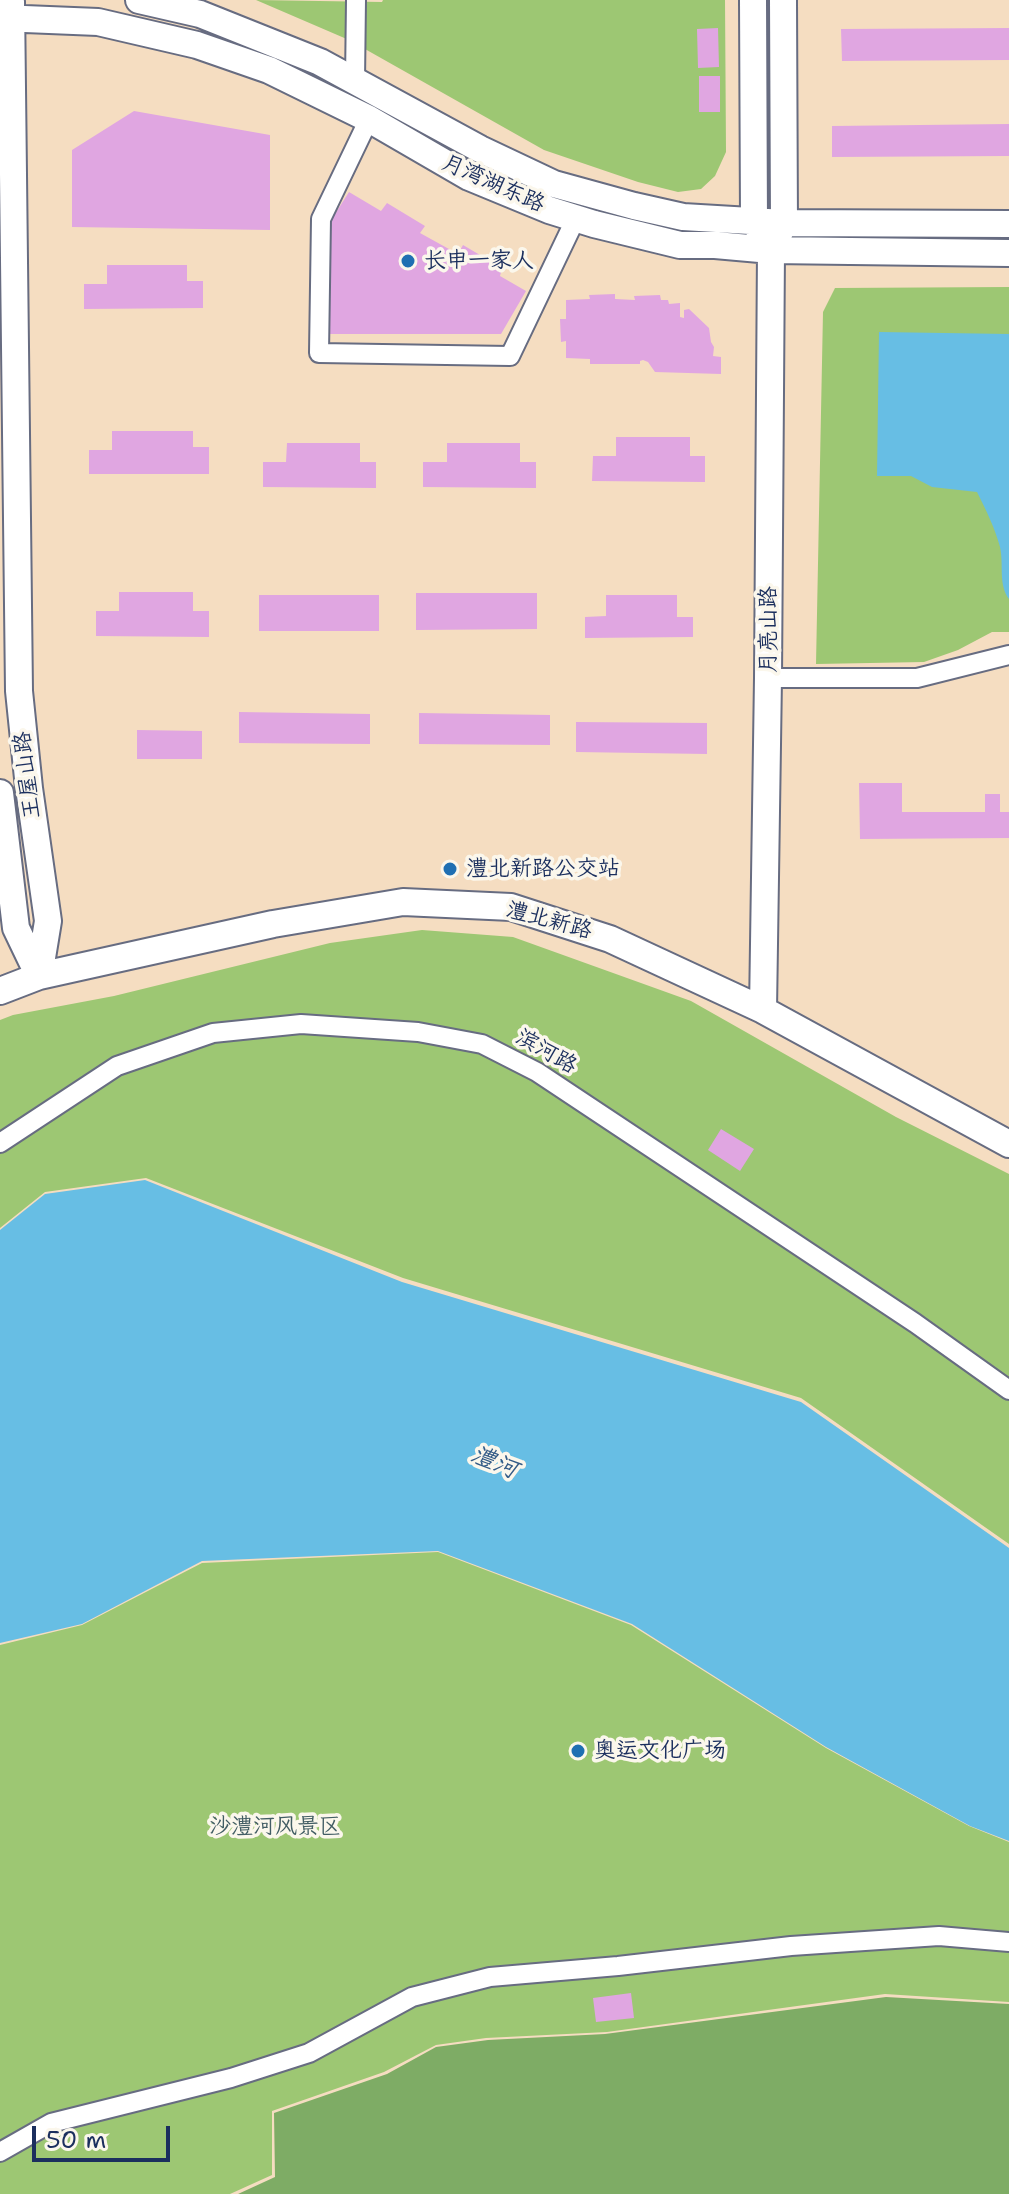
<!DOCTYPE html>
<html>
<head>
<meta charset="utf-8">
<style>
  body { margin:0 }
  #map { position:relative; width:1009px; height:2194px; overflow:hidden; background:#f5ddc1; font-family:"Shantell Sans",sans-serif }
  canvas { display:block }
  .scale { position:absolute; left:32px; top:2126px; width:138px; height:36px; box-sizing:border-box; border:4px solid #1b2f5e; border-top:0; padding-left:10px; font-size:24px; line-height:28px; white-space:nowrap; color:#1b2f5e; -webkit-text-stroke:6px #fbf7ec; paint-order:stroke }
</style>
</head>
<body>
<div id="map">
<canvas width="1009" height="2194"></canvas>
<div class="scale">50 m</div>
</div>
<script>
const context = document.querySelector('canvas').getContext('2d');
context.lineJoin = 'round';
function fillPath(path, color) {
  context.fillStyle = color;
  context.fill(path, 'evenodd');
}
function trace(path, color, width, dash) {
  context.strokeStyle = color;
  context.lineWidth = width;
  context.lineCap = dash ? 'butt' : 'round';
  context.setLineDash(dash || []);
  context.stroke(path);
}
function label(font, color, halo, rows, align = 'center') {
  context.font = font + ' "Shantell Sans","LXGW WenKai TC",sans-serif';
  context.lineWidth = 7;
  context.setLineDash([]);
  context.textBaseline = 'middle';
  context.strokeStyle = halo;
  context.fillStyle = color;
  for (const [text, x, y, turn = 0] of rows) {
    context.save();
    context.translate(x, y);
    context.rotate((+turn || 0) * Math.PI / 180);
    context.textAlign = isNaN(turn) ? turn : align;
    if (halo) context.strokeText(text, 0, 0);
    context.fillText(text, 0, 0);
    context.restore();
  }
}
const green = new Path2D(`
  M256,0L382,2L383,0H725L726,152L715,176L701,189L678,192L638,182L544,150L349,40Z
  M1009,287V632H992L958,650L924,662L816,664L823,312L835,288Z
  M422,930L513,937L691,1001L896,1117L1009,1174V1544L801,1398L403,1278L146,1178L45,1192L0,1228V1020L13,1015L114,996L330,943Z
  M438,1552L631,1625L826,1748L969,1826L1009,1842V2002L885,1994L607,2032L486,2038L436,2045L384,2072L272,2111V2175L230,2194H0V1645L82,1625L202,1563Z`);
const forest = new Path2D(`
  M886,1997L1009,2004V2194H238L275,2177L274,2113L387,2074L436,2047L488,2040L605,2034Z`);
const water = new Path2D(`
  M879,332L1009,334V599C998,584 1004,565 1000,547C995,528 986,510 977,492L932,487L911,476H877Z
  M145,1180L402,1282L801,1402L1009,1548V1841L970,1826L826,1747L632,1624L438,1551L202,1561L82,1624L0,1643V1230L45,1194Z`);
const building = new Path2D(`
  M718,28L719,67L698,68L697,29Z
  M1009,28V60L842,61L841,29Z
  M699,76H720V112H699Z
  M134,111L270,135V230L72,227V150Z
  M1009,124V156L832,157V126Z
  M349,192L381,211L387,203L425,226L420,233L458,254L463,245L502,268L500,276L526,291L501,334H326V228Z
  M107,265H187V281H203V308L84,309V284H107Z
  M615,294V299L635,300L634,296L660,295L661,300H668L669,304L680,303V317L684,318V310L689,309L709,328L711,342L714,347L713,356L721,357V374L655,372L648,362L643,360L640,361V364H590V359L566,358V341L561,342L560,319H566V300L590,299L589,295Z
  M112,431H193V447H209V474H89V450H112Z
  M616,437H690V456H705V482L592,481L593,456H616Z
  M287,443H360V462H376V488L263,487V462H286Z
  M447,443H520V462H536V488L423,487V462H447Z
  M119,592H193V611H209V637L96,636V611H119Z
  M416,593H537V629L416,630Z
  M259,595H379V631H259Z
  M606,595H677V617H693V637L585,638V617L606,616Z
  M239,712L370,714V744L239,743Z
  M419,713L550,715V745L419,744Z
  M576,722L707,723V754L576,752Z
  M137,730L202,731V759H137Z
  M859,783H902V812H985V794H1000V812H1009V838L860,839Z
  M721,1129L754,1149L740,1171L708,1150Z
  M631,1993L634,2018L596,2022L593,1998Z`);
const street = new Path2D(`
  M355,81L356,0
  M369,119L321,219L319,353L510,356L576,218
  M768,678H917L1009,655
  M0,1143L117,1066L213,1033L301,1024L418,1032L482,1044L537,1072L915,1323L1009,1390
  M0,2152L51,2123L231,2078L309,2053L412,1997L490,1977L618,1966L791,1946L939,1936L1009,1942`);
const secondary = new Path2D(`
  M139,0L200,14L320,62L480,149L554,184L634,206L683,217L784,223L1009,224
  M753,0L754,221L763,237
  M11,2L19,691L29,788L48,921L39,976
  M0,18L98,22L197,45L269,70L369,119L469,177L549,210L594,224L680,245H715L771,250L1009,253
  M0,793L16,928L39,976
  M0,991L39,976L273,924L403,902L511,907L610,939L763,1010L1009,1144
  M763,1010L768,678L771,250L784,223L783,0`);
const markers = [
  [408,261,8,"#1f6fb2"],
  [450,869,8,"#1f6fb2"],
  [578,1751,8,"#1f6fb2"]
];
const streetNames = [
  ["月湾湖东路",493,184,24],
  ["月亮山路",769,630,-90],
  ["王屋山路",28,775,-97],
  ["澧北新路",549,921,15],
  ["滨河路",546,1052,30]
];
const poiNames = [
  ["长申一家人",424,261],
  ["澧北新路公交站",466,869],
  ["奥运文化广场",594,1751]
];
const parkNames = [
  ["沙澧河风景区",275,1827]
];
const waterNames = [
  ["澧河",494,1463,23]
];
fillPath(green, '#9dc773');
fillPath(forest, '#7eac65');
fillPath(water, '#67bee4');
fillPath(building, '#e0a6e1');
trace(street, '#676c81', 22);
trace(secondary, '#676c81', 30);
trace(street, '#fff', 18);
trace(secondary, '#fff', 26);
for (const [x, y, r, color] of markers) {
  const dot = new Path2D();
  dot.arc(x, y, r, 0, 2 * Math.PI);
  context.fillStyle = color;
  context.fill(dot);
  trace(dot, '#fbf7ec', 3);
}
label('22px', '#1b2f5e', '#fbf7ec', streetNames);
label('22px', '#1b2f5e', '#fbf7ec', poiNames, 'left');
label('22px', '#425d64', '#fbf7ec', parkNames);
label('italic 24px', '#325a86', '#fbf7ec', waterNames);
</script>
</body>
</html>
